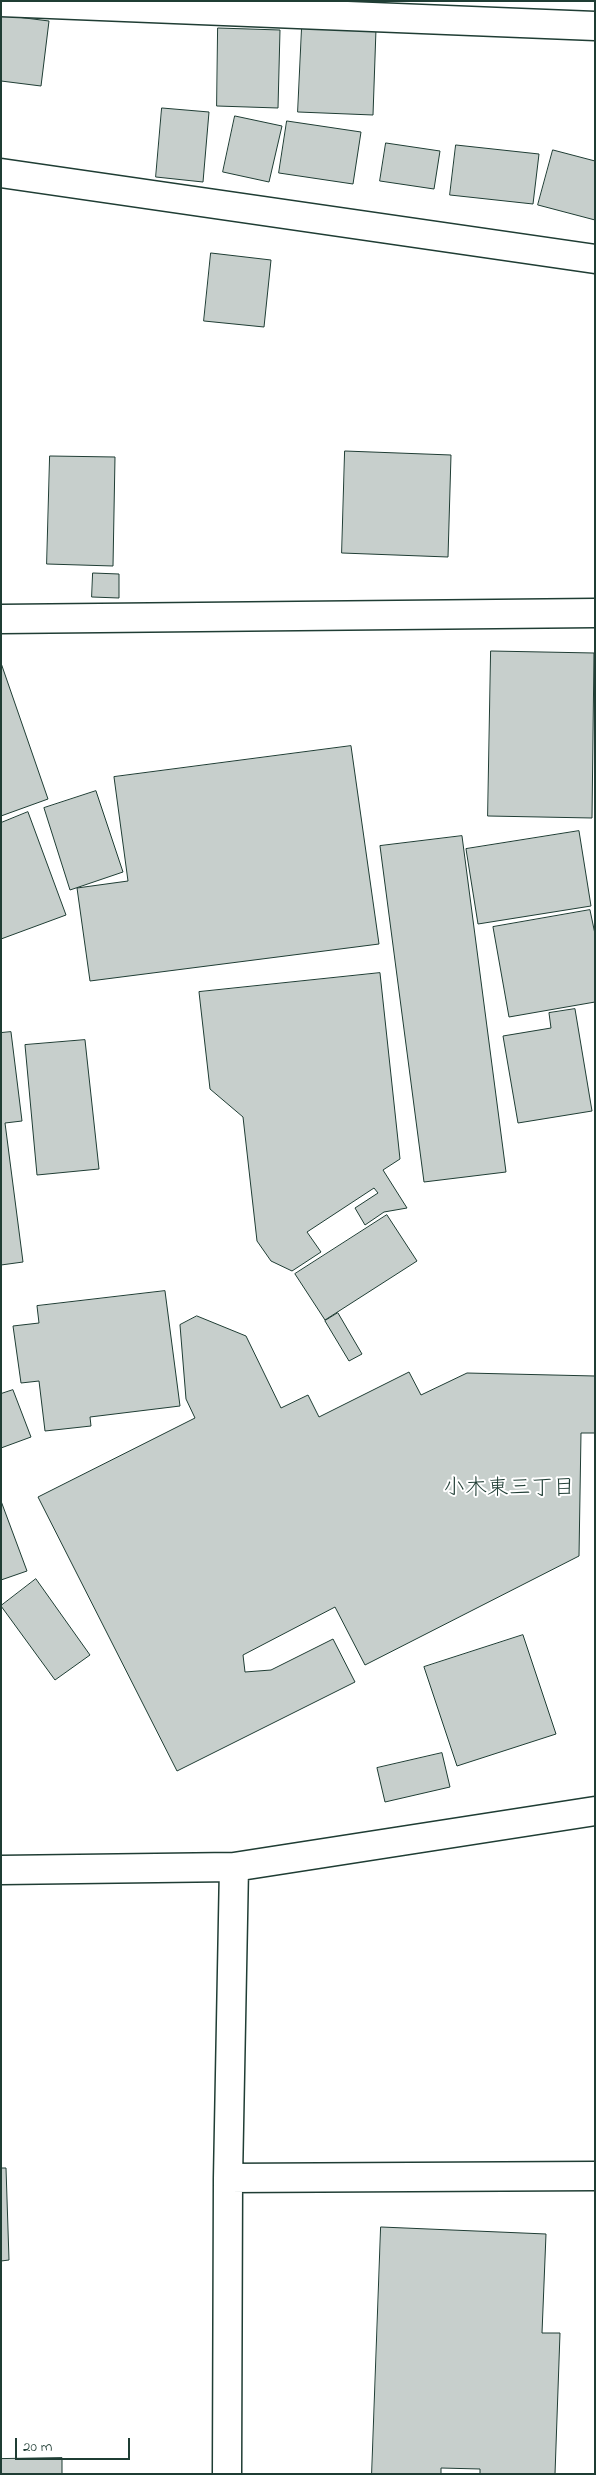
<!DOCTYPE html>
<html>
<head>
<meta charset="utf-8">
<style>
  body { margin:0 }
  #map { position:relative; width:596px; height:2475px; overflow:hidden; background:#fff; font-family:"Indie Flower",sans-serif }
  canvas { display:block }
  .frame { position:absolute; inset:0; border:2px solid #1f3d34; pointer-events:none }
  .scale { position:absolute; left:15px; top:2438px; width:115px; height:22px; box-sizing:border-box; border:2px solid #1f3d34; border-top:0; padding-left:6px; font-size:15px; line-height:18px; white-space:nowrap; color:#1f3d34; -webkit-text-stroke:4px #fff; paint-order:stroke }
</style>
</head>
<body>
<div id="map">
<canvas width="596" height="2475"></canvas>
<div class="frame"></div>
<div class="scale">20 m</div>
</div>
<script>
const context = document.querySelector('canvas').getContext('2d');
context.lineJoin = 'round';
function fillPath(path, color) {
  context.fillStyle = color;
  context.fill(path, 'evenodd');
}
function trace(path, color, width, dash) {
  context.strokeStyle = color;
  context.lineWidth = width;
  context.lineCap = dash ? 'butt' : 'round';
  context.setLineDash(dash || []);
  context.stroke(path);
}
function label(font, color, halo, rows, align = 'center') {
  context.font = font + ' "Indie Flower","Klee One",sans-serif';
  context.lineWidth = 4;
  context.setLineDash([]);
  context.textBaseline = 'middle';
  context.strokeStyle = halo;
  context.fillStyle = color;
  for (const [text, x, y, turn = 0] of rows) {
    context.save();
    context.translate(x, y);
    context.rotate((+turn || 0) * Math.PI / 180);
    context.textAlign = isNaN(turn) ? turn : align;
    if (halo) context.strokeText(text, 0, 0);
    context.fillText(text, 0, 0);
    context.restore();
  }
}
const building = new Path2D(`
  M1,15L49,21L41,86L1,81Z
  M302,27L376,29L373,115L298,112Z
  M218,28L280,30L278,108L217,106Z
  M162,108L209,112L203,182L156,177Z
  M235,116L282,126L269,182L223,172Z
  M287,121L361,132L353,184L279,173Z
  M386,143L440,151L434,189L380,181Z
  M456,145L539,154L533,204L450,195Z
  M553,150L595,161V220L538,205Z
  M211,253L271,260L264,327L204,321Z
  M345,451L451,455L448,557L342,553Z
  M50,456L115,457L113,566L47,564Z
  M93,573L119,574V598L92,597Z
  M491,651L594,653L592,818L488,816Z
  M1,663L48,799L1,816Z
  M351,746L379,944L90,981L77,888L128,881L114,777Z
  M96,791L123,872L70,890L44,808Z
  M28,812L66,915L1,939V823Z
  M579,831L591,906L478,924L466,849Z
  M462,836L506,1172L424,1182L380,846Z
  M590,910L595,934V1002L509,1017L493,927Z
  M380,973L400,1159L383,1170L407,1208L384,1212L365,1225L355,1208L378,1193L374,1188L307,1232L321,1252L292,1271L271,1261L257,1241L243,1117L210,1089L199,992Z
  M575,1009L592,1111L518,1123L503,1036L551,1028L549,1013Z
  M11,1032L22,1121L5,1123L23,1262L1,1265V1033Z
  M85,1040L99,1169L37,1175L25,1045Z
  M387,1215L417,1261L325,1320L295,1274Z
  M165,1291L180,1406L90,1417L91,1426L45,1431L39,1381L21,1383L13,1326L39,1323L37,1306Z
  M338,1313L362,1354L349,1361L325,1321Z
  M197,1316L246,1336L281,1408L308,1395L319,1417L409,1372L421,1395L467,1373L595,1376V1433H581L579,1556L365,1665L335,1607L243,1655L245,1672L271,1670L333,1639L355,1682L177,1771L38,1497L195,1418L186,1399L180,1325Z
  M13,1390L31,1437L1,1448V1394Z
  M1,1501L27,1571L1,1580Z
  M36,1579L90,1655L55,1680L1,1606Z
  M523,1635L556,1734L457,1766L424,1667Z
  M442,1753L450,1787L385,1802L377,1768Z
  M1,2168H6L9,2260L1,2261Z
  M381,2227L546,2234L542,2333H560L555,2474H480V2469L441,2468V2474H372Z
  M62,2458V2474H1V2459Z`);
const minor = new Path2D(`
  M1,2L595,26
  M1,619L595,613
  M1,1870L234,1867L595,1811
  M228,2178L595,2176
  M227,2474L228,2178L234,1867`);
const tertiary = new Path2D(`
  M1,173L595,259`);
const neighbourhoodNames = [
  ["小木東三丁目",509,1490]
];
fillPath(building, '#c7cfcc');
trace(building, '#1f3d34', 1);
trace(minor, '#1f3d34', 31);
trace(tertiary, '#1f3d34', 31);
trace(minor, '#fff', 28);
trace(tertiary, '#fff', 28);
label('22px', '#1f3d34', '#fff', neighbourhoodNames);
</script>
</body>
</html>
